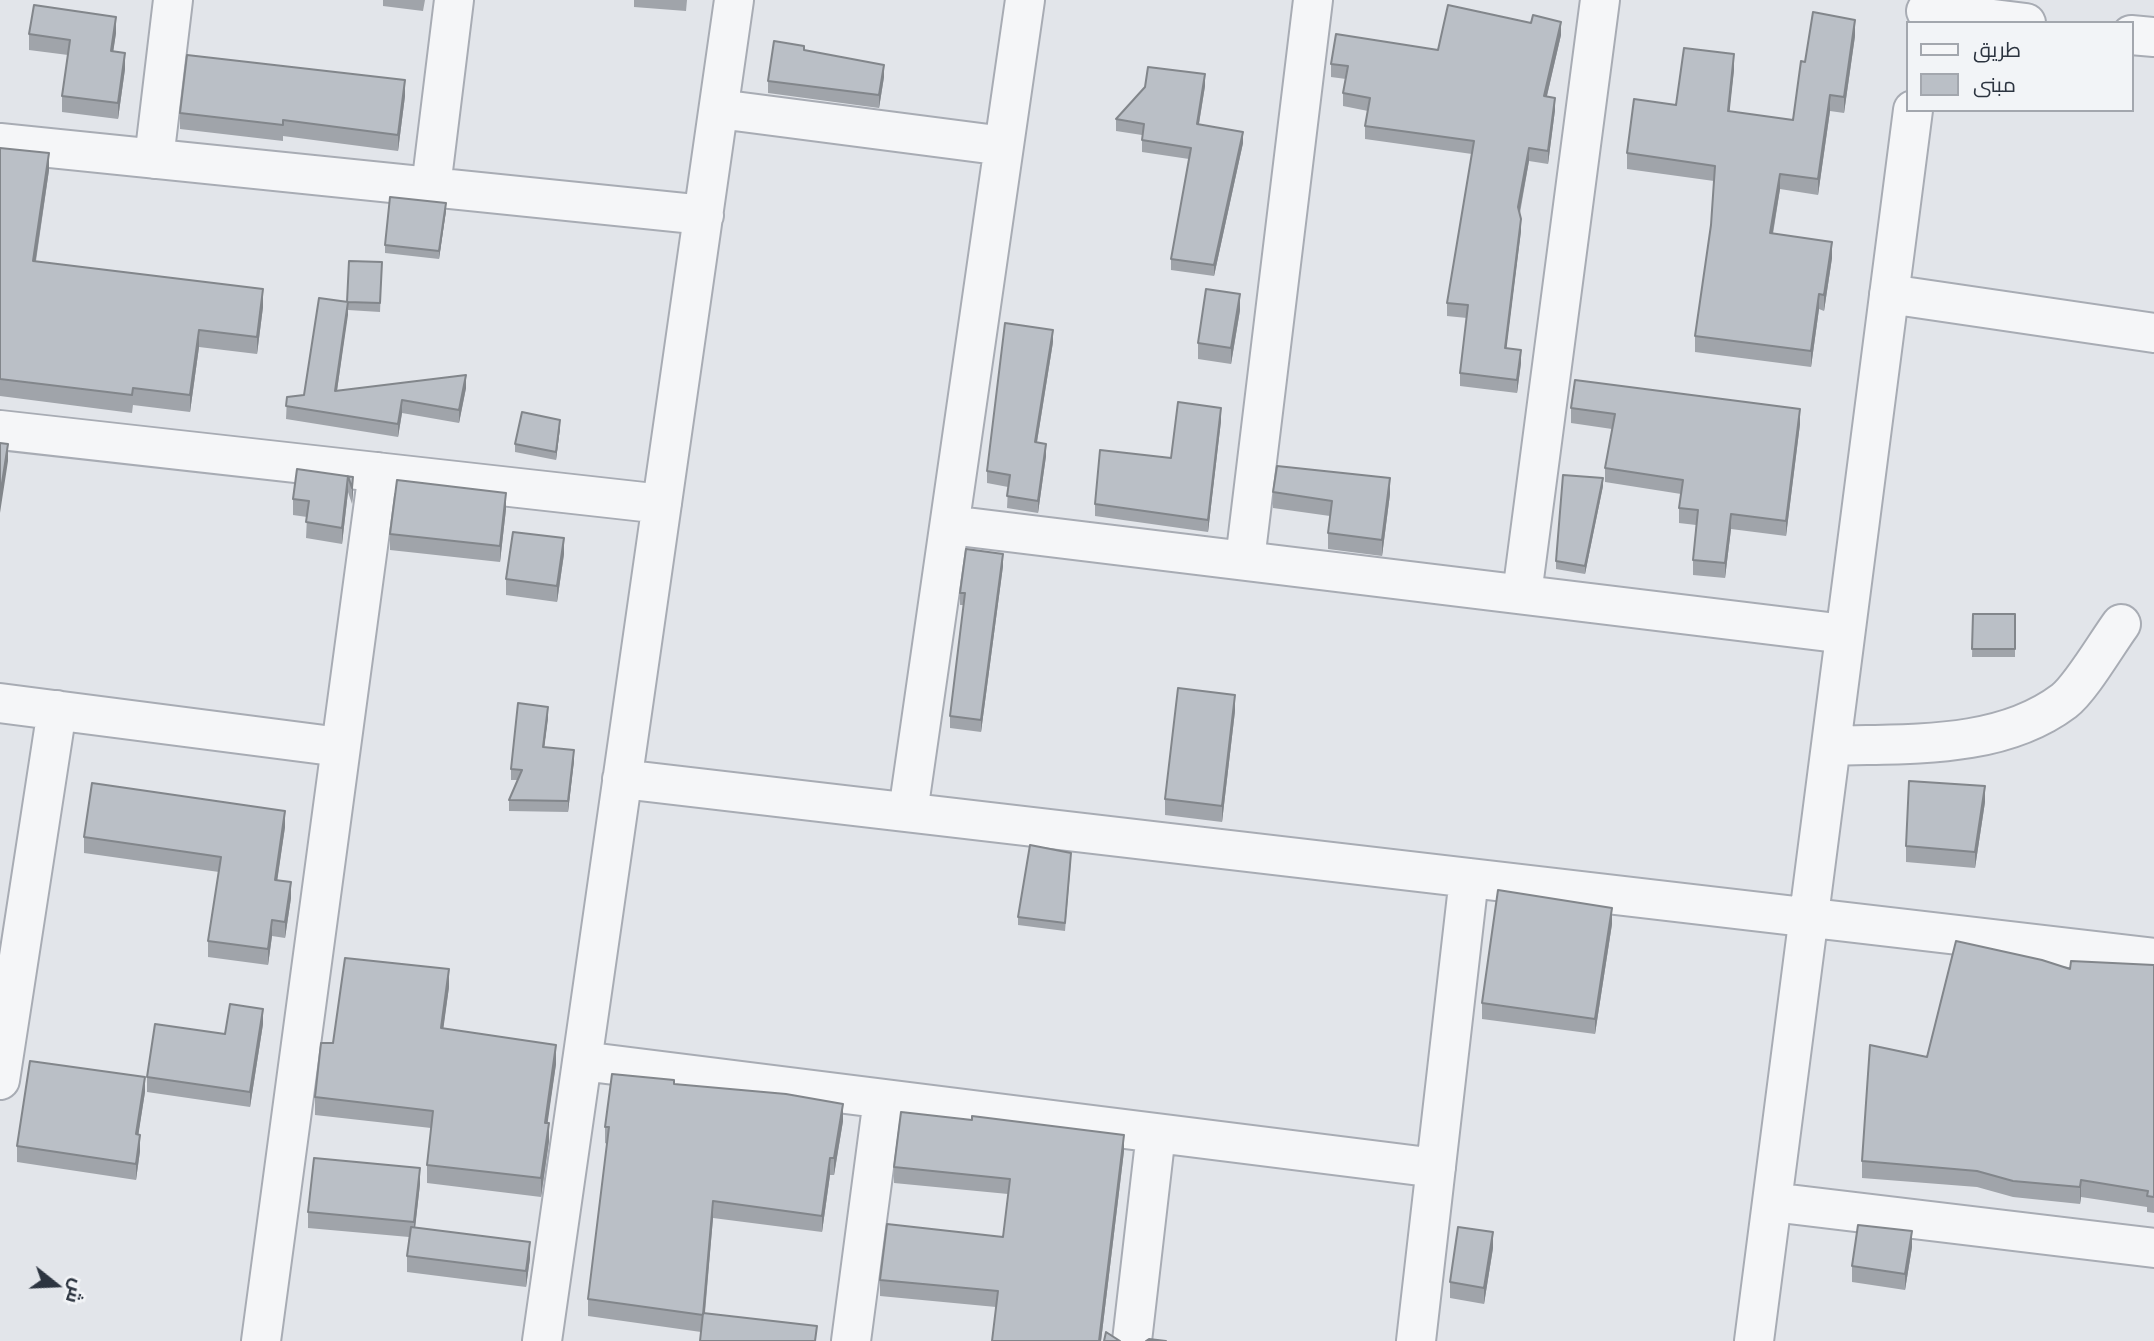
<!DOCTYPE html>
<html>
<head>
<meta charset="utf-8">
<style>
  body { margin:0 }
  #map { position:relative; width:2154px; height:1341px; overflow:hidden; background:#e2e5ea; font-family:Commissioner,Cairo,sans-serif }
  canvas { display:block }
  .legend { position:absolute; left:1906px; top:21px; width:228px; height:91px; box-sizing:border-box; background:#f2f4f7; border:2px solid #a3a7ae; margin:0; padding:9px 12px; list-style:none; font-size:21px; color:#2c3440 }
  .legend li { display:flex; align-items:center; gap:14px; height:35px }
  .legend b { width:35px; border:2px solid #a3a7ae }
  .north { position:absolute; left:21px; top:1250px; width:70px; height:70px; -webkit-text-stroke:5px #f2f4f7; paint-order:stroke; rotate:108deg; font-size:19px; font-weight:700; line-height:28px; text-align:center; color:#2c3440 }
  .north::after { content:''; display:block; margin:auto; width:24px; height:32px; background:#2c3440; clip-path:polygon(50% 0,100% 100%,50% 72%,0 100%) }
</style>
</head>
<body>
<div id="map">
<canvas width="2154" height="1341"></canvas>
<ul class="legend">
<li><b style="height:9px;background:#f5f6f8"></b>طريق</li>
<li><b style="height:19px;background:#babfc6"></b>مبنى</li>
</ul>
<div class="north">ش</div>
</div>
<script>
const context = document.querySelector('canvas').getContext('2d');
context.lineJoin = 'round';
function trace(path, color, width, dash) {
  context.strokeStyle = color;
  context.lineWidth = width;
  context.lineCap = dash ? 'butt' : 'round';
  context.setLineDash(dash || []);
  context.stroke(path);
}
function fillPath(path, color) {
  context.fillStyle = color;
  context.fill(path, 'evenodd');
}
const minor = new Path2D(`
  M1926,11L2026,23
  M2131,35L2154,37
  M719,109L1004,146
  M0,143L704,215
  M154,159L173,0
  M431,187L454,0
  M1889,294L2154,333
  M0,430L662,504
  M950,525L1845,634
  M1245,560L1313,0
  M1522,594L1600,0
  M0,703L340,747
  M1831,746C1907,743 1999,750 2064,701C2081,688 2107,643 2121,624
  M622,779L2154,958
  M908,812L1025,0
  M582,1061L1436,1168
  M0,1080L57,710
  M1772,1202L2154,1248
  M261,1341L378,472
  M542,1341L734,0
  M851,1341L883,1099
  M1132,1341L1156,1133
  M1416,1341L1469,878
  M1754,1341L1913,110`);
const wall = new Path2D(`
  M383,0H425L423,11L383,6Z
  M634,0H687L686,11L634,7Z
  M116,33L113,51L125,69L118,119L62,112V96L68,55L29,50V34Z
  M1561,35L1547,96L1555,110L1548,164L1529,161L1520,213L1521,231L1506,348L1521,363L1517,393L1460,386V373L1467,318L1447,316V303L1472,154L1365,139V126L1368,111L1343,106V93L1346,79L1331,77V64Z
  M1855,36L1844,113L1830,111L1818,195L1780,189L1773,234L1832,258L1824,311L1819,309L1811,367L1695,352V336L1711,225L1714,181L1627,169V153L1676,105L1734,70L1729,111L1793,120L1805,62Z
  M884,77L879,108L768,93V81Z
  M1205,86L1199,124L1243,143L1214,276L1171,270V259L1189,159L1142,152V135L1116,131V119Z
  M405,96L398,151L283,136V141L180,129V113Z
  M0,148L49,170L36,261L263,307L257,354L199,347L190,412L133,405L132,413L0,396Z
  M446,211L439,259L385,253V245Z
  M382,262L380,312L348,310L337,391L466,388L459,423L402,413L398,437L286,419L287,397L304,395L347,302Z
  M1240,310L1231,364L1198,359V343Z
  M1053,342L1037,442L1046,456L1038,513L1007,508L1008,487L987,483V471Z
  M1571,408L1800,424L1786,536L1731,529L1725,578L1693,575V560L1696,525L1679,523V508L1681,494L1605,482V468L1612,429L1571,423Z
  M1221,421L1208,532L1095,516V504L1171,458Z
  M560,428L556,460L515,452V444Z
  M353,477V492L352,504L348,492L342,544L306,538L307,517L293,515V499Z
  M1603,486L1585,574L1556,569V561Z
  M1273,492L1390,494L1382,556L1328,549V533L1330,516L1273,508Z
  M506,509L500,562L390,550V534Z
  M564,554L557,602L506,595V579Z
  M1003,566L981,732L950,728V716L964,605H960V593Z
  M1973,614H2015V657H1972Z
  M1235,711L1222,822L1165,815V799Z
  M548,718L544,747L574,761L568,812L509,811V800L518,780H511V769Z
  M1985,802L1975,868L1906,862V846Z
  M285,827L277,880L291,898L285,938L272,936L268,965L208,957V941L219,872L84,853V837Z
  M1071,861L1065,931L1018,925V917Z
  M1612,924L1595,1034L1482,1019V1003Z
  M2154,965V1213L2147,1212V1207L2081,1197L2080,1204L2013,1197L1977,1187L1862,1178V1161L1927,1057Z
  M449,987L443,1028L556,1064L547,1123L549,1141L541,1197L427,1183V1165L431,1128L315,1115V1097Z
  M263,1024L250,1107L147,1092V1077L225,1034Z
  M674,1084L843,1121L834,1175H830L822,1232L713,1218L705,1313L817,1341L701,1332L588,1316V1299L607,1144L605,1143V1127Z
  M145,1092L138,1135L140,1151L136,1180L17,1162V1146Z
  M1124,1151L1101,1341H992L996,1307L880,1296V1280L1003,1237L1008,1194L894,1183V1167Z
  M420,1184L415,1227L530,1258L526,1287L407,1272V1256L409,1237L308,1228V1212Z
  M1912,1247L1905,1290L1852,1282V1266Z
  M1493,1248L1484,1304L1450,1298V1282Z`);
const shadedWall = new Path2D(`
  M116,17V33L111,67V51Z
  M1855,20V36L1844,113V97Z
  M1561,22V35L1544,108V96Z
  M125,53V69L118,119V103Z
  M1734,54V70L1728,127V111Z
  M884,65V77L879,108V95Z
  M1205,74V86L1197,135V124Z
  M405,80V96L398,151V135Z
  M1830,95V111L1818,195V179Z
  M1555,98V110L1548,164V151Z
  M1243,132V143L1214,276V265Z
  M1529,148V161L1518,220V207Z
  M49,153V170L33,278V261Z
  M1780,174V189L1770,249V233Z
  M446,203V211L439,259V251Z
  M1521,219V231L1505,361V348Z
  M1832,242V258L1824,311V295Z
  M263,289V307L257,354V337Z
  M1240,294V310L1231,364V348Z
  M1819,294V309L1811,367V351Z
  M348,302V315L335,404V391Z
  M199,330V347L190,412V395Z
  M1053,330V342L1035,454V442Z
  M1521,350V363L1517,393V380Z
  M466,375V388L459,423V410Z
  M402,400V413L398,437V424Z
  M1221,408V421L1208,532V520Z
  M1800,409V424L1786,536V521Z
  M560,420V428L556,460V452Z
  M8,444V461L0,513V496Z
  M1046,444V456L1038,513V501Z
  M348,476V492L342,544V528Z
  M353,477V492L352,504V488Z
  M1390,478V494L1382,556V540Z
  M1603,478V486L1585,574V566Z
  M506,493V509L500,562V546Z
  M1731,514V529L1725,578V563Z
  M564,538V554L557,602V586Z
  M1003,554V566L981,732V720Z
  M1235,695V711L1222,822V806Z
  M548,707V718L543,758V747Z
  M574,750V761L568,812V801Z
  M1985,786V802L1975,868V852Z
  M285,811V827L275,896V880Z
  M291,882V898L285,938V922Z
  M1612,908V924L1595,1034V1019Z
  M272,920V936L268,965V949Z
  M449,969V987L441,1046V1028Z
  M263,1009V1024L250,1107V1092Z
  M556,1045V1064L545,1141V1123Z
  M145,1077V1092L136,1150V1134Z
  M843,1104V1121L834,1175V1158Z
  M549,1123V1141L541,1197V1178Z
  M140,1135V1151L136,1180V1164Z
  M1124,1135V1151L1101,1341H1099Z
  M830,1158V1175L822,1232V1216Z
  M420,1168V1184L414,1238V1222Z
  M2081,1180V1197L2080,1204V1187Z
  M713,1201V1218L703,1332V1315Z
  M1912,1231V1247L1905,1290V1274Z
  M1493,1232V1248L1484,1304V1288Z
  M530,1242V1258L526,1287V1271Z`);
const building = new Path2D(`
  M34,5L116,17L111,51L125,53L118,103L62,96L70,40L29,34Z
  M1448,5L1531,23L1533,15L1561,22L1544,96L1555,98L1548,151L1529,148L1518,207L1521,219L1505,348L1521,350L1517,380L1460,373L1468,305L1447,303L1474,141L1365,126L1370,98L1343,93L1348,66L1331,64L1336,34L1438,50Z
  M1813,12L1855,20L1844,97L1830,95L1818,179L1780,174L1770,233L1832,242L1824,295L1819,294L1811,351L1695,336L1711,225L1715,166L1627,153L1634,99L1676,105L1684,48L1734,54L1728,111L1793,120L1801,61L1805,62Z
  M774,41L804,46V50L884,65L879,95L768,81Z
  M187,55L405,80L398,135L283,120V125L180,113Z
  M1148,67L1205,74L1197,124L1243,132L1214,265L1171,259L1191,148L1142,140L1144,124L1116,119L1145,87Z
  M0,148L49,153L33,261L263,289L257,337L199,330L190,395L133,388L132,395L0,379Z
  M390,197L446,203L439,251L385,245Z
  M349,261L382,262L380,303L347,302Z
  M1206,289L1240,294L1231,348L1198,343Z
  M319,298L348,302L335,391L466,375L459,410L402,400L398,424L286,406L287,397L304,395Z
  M1005,323L1053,330L1035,442L1046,444L1038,501L1007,496L1010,475L987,471Z
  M1575,380L1800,409L1786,521L1731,514L1725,563L1693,560L1698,510L1679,508L1683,480L1605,468L1615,414L1571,408Z
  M1178,402L1221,408L1208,520L1095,504L1100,450L1171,458Z
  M522,412L560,420L556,452L515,444Z
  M0,443L8,444L0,496Z
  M1277,466L1390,478L1382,540L1328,533L1332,501L1273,492Z
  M297,469L353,477L352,488L348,476L342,528L306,522L309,501L293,499Z
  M1563,475L1603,478L1585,566L1556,561Z
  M397,480L506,493L500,546L390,534Z
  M513,532L564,538L557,586L506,579Z
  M966,549L1003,554L981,720L950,716L965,593H960Z
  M1973,614H2015V649H1972Z
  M1178,688L1235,695L1222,806L1165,799Z
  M518,703L548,707L543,747L574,750L568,801L509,800L522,770L511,769Z
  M1909,781L1985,786L1975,852L1906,846Z
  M92,783L285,811L275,880L291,882L285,922L272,920L268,949L208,941L221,857L84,837Z
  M1030,845L1071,853L1065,923L1018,917Z
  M1498,890L1612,908L1595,1019L1482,1003Z
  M1956,941L2042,960L2070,969L2071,961L2154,965V1197L2147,1196L2148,1191L2081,1180L2080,1187L2013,1181L1977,1171L1862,1161L1870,1045L1927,1057Z
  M345,958L449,969L441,1028L556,1045L545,1123H549L541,1178L427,1165L433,1111L315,1097L321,1043H333Z
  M230,1004L263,1009L250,1092L147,1077L155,1024L225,1034Z
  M30,1061L145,1077L136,1134L140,1135L136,1164L17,1146Z
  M612,1074L674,1080V1084L786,1094L843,1104L834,1158H830L822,1216L713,1201L703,1315L588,1299L609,1127H605Z
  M901,1112L972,1120V1116L1124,1135L1099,1341H992L998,1291L880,1280L887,1224L1003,1237L1010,1179L894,1167Z
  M314,1158L420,1168L414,1222L308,1212Z
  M1858,1225L1912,1231L1905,1274L1852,1266Z
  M411,1227L530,1242L526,1271L407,1256Z
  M1458,1227L1493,1232L1484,1288L1450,1282Z
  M703,1313L817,1326L815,1341H700Z
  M1106,1332L1120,1341H1104Z
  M1149,1339L1166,1341H1146Z`);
trace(minor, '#a8acb4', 42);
trace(minor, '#f5f6f8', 38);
fillPath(wall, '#a0a4aa');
fillPath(shadedWall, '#82868b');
fillPath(building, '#babfc6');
trace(building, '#82868b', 2);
</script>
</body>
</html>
